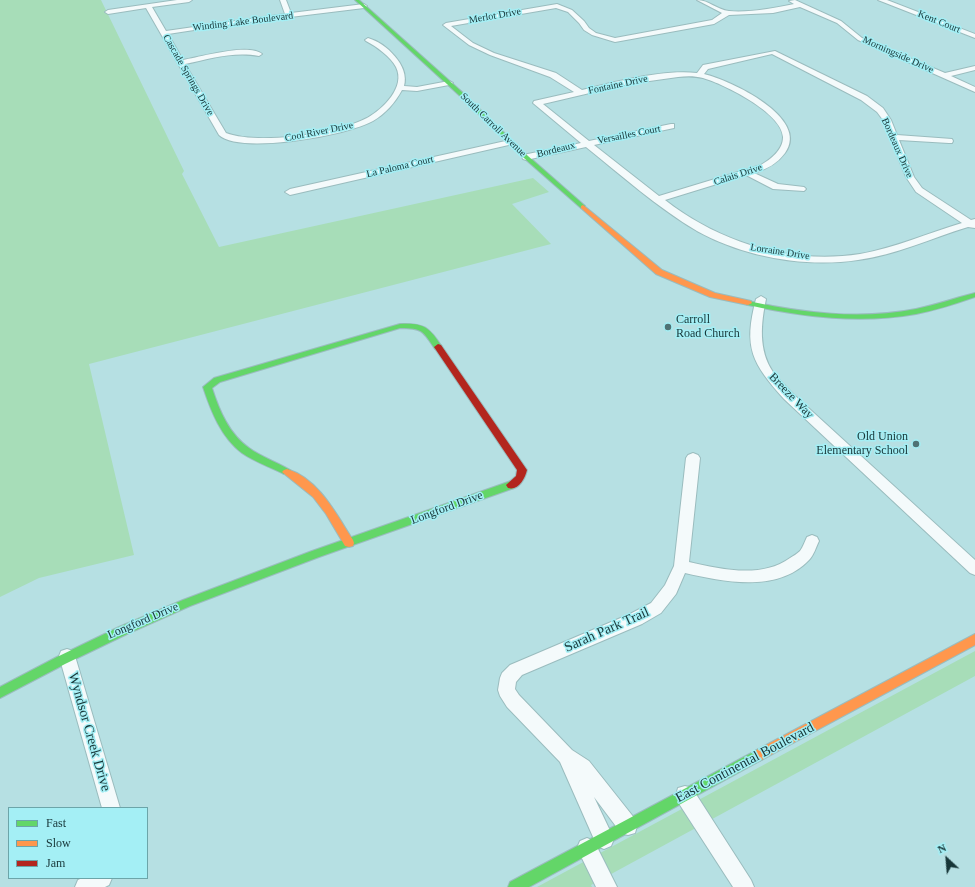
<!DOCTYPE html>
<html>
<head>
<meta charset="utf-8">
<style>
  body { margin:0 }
  #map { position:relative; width:975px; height:887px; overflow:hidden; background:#b6e0e3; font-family:"Times New Roman",serif }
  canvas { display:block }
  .legend { position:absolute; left:8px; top:807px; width:140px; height:72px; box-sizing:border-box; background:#a4eff5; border:1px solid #6ca5a9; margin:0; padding:5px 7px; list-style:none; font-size:12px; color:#173638 }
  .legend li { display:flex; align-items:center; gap:8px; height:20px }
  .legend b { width:20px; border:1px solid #6ca5a9 }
  .north { position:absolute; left:927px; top:839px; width:40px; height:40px; -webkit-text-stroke:3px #a4eff5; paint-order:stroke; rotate:334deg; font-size:11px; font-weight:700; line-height:16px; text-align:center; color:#173638 }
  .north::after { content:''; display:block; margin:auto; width:14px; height:18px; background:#173638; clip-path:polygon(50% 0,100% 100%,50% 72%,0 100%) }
</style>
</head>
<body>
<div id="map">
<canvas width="975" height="887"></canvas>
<ul class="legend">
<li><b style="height:5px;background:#63d668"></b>Fast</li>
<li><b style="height:5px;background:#ff974d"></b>Slow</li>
<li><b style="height:5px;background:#b3261e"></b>Jam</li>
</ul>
<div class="north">N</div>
</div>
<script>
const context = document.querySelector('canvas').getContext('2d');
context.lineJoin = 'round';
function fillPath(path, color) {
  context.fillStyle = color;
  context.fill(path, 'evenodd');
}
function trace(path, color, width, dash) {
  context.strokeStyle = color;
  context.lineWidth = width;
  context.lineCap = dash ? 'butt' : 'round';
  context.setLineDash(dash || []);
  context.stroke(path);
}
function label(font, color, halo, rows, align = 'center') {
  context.font = font + ' "Times New Roman",serif';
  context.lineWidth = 3;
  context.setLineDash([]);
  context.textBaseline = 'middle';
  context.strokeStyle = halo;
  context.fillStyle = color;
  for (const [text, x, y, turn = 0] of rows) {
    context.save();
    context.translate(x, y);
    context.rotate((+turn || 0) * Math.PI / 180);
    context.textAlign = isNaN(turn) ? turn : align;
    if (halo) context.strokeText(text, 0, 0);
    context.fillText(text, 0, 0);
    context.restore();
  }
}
const green = new Path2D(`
  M0,0H101L184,171L182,174L219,247L533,178L549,192L512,204L551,244L89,364L134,555L39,578L0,597Z
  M975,651V676L591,885L592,887H537Z`);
const street = new Path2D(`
  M177,0H192L189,2L152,7L166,31L285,14L280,0H286L291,13L364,4L367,6L364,8L233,24L168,34L183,60C201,57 248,43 262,54L259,56C234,51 209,59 185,64L226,133C258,145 337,134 367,118C383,109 406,87 396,67C391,57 376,46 366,41L365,40L368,38C386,43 410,66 404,86L417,87L449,81L453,83L449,85L417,91L402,90C395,103 385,114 373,121C349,135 239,155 219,135L146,8L108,14L105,12L108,10Z
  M697,0C709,0 717,10 729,11C747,13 776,8 794,4L789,1L795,0L841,21L862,38L945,73L975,66V70L951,76L975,87V92L858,40L837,23L800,7L773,13L729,15L714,24L615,42L592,35L584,30L579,23L568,12L556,8L451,26L473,43L494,53L556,73L582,90C615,82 663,69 697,73L703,65L775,51L867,96L883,108L891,120L897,135L952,139L953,141L952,143H949L899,140L914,177L922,188L971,220L975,219V228L968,227C932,238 896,255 858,260C805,268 744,257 697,231C658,208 621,175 586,147L526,160L523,159L522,157L523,155L581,143L533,103L534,101L574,92L550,77L490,55L469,45L443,25L446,23L557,4L572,10L584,21L589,28L596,33L615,38L712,20L722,13ZM772,54L861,100L877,112L883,120L906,177L916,192L962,223C928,233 895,248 860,254C790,265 719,242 665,200L746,175L773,189L804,191L806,189L804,187L778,184L754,173C767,169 777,164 785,153C811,118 730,80 704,74L708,69ZM678,77C687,76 695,76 703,78C724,84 782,113 783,137C783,150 771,159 761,165L659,196L594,145L674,128V124H671L589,141L543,104L628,84Z
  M878,0H887L975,34V38Z
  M510,140L514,142L513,144L290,195L285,192L290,189Z
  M761,296L766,299C761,323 758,350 773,372C779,380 786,386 792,393L975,560V575L970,573L784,399C752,363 743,348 756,299Z
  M693,453L698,455L700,458L689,562C721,569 761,579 790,558C793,556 797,554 800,551C803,547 805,541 807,537L812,535L817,537L819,541C816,547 814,555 809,560C778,593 724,582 685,573L676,594L661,613L642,624L522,675L516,682L515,689L519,695L572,750L589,761L635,819L637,826L635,833L628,835L621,833L594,797L614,839L611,846L604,849L597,846L560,762L507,707L500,696L498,690L500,678L502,673L510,665L630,614L651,603L665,585L674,566L686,458L688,455Z
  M67,649L73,651L75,656L120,808H102L59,656L61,651Z
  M685,786L692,788L751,880L754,887H733L678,802L676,795L678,788Z
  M587,838L594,841L617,887H596L577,848L580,841Z
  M82,878H112L109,885L105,887H75L78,880Z`);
const fast = new Path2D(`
  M355,0H359L463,93L528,156L585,206V208H581L524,158L459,95Z
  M975,293V297C955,304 936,310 916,314C860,324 803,317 748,305L744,303L748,301C803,313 860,320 916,309C936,305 955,298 975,293Z
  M400,324C424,323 429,327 442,347L438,350L435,349C423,331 423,328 400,328L220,382L212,388C219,410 229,434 249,448C261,457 277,462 290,470L292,472L290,474H284C270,467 255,462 242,453C221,437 211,411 203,387L214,378Z
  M511,481L514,482L516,485L514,488L319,557L190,606L127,634L65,664L0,698V687L57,657L119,627L183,600L312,551Z
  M759,749L763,751L765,755L763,759L529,887H508L510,882Z`);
const slow = new Path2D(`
  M583,205L662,270L715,293L751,301L752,303L748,305L710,297L656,274L581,208V206Z
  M287,469C319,479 336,514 353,540L354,543L353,546L349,547L345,546L326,514L313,497L282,472L284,470Z
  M975,634V645L763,759L759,761L755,759L753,755L755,751Z`);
const jam = new Path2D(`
  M438,344L441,345L527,470C525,479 518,491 508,488L506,485L516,476L517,470L434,347Z`);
const markers = [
  [668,327,4,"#4f7274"],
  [916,444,4,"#4f7274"]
];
const farStreetnames = [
  ["Merlot Drive",495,16,-10],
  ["Winding Lake Boulevard",243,22,-7],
  ["Kent Court",939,22,22],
  ["Morningside Drive",898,55,24],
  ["Cascade Springs Drive",188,75,60],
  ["Fontaine Drive",618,85,-12],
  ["South Carroll Avenue",493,125,44],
  ["Cool River Drive",319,132,-11],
  ["Versailles Court",629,135,-11],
  ["Bordeaux Drive",897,148,66],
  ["Bordeaux",556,150,-14],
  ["La Paloma Court",400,167,-13],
  ["Calais Drive",738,175,-18],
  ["Lorraine Drive",780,252,9]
];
const poiNames = [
  ["Carroll",676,320],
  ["Road Church",676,334],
  ["Old Union",908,437,"right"],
  ["Elementary School",908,451,"right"]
];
const streetNames = [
  ["Breeze Way",791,396,46],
  ["Longford Drive",447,508,-20],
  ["Longford Drive",143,621,-23]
];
const nearStreetnames = [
  ["Sarah Park Trail",607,630,-24],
  ["Wyndsor Creek Drive",89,732,74],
  ["East Continental Boulevard",745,763,-28]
];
fillPath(green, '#a7ddb8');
trace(street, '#9abcbe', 2);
trace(fast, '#9abcbe', 2);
trace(slow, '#9abcbe', 2);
trace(jam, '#9abcbe', 2);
fillPath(street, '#f4fafb');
fillPath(fast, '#63d668');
fillPath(slow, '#ff974d');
fillPath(jam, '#b3261e');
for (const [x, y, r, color] of markers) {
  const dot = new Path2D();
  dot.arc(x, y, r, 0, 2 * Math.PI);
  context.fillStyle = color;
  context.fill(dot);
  trace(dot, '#a4eff5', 1.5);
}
label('10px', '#173638', '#a4eff5', farStreetnames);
label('12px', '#173638', '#a4eff5', poiNames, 'left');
label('12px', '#173638', '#a4eff5', streetNames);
label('14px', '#173638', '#a4eff5', nearStreetnames);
</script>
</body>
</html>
